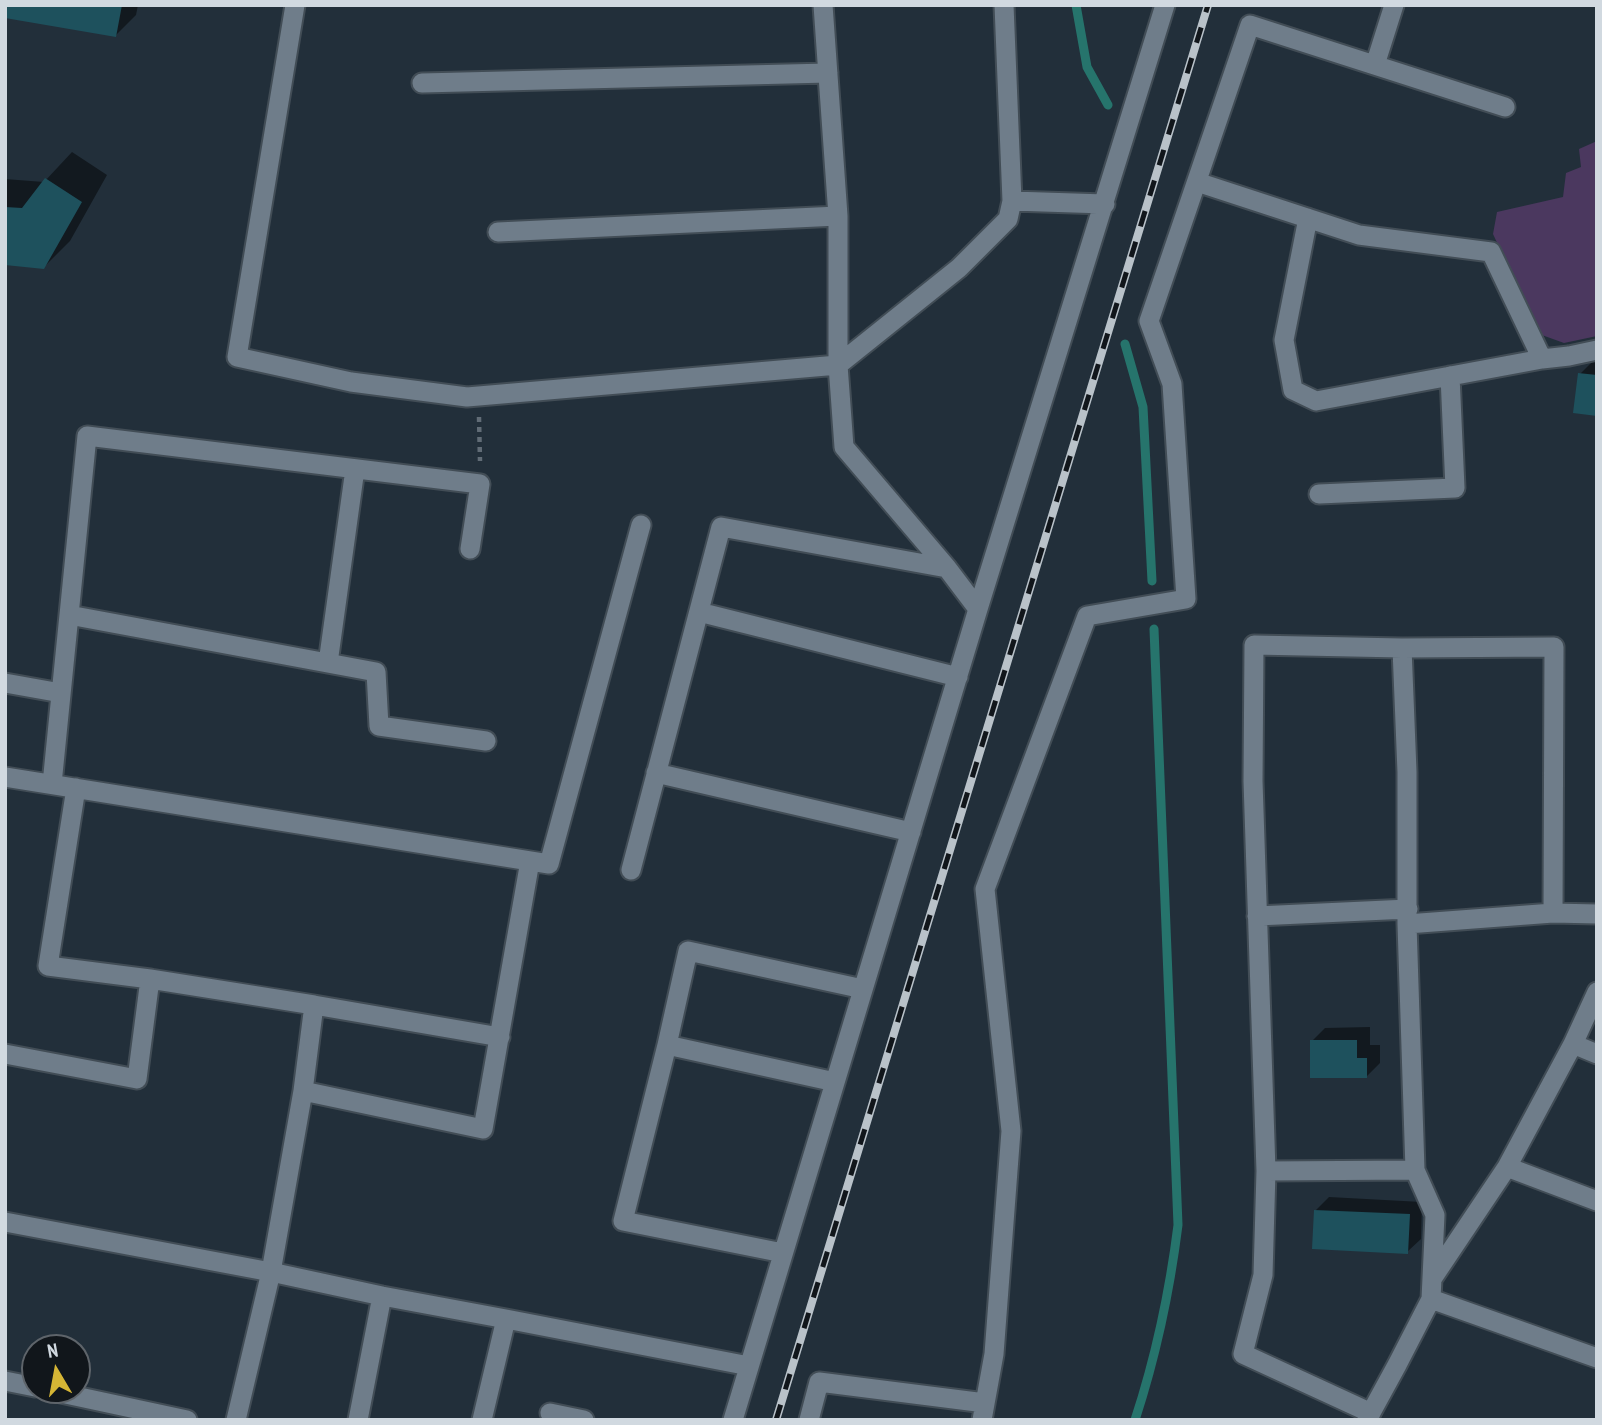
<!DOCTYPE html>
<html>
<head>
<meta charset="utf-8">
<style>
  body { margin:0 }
  #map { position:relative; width:1602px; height:1425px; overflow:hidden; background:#222f3a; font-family:"PT Sans Narrow",sans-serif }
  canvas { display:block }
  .frame { position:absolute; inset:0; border:7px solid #d1d9e0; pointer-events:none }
  .north { position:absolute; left:21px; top:1334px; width:70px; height:70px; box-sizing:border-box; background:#11161b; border:2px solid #5e646a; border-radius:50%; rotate:350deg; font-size:19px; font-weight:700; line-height:28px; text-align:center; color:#d1d9e0 }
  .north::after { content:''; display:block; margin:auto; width:24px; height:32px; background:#d5b535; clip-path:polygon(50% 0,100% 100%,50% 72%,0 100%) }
</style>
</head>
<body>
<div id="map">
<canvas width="1602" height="1425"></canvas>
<div class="frame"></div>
<div class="north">N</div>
</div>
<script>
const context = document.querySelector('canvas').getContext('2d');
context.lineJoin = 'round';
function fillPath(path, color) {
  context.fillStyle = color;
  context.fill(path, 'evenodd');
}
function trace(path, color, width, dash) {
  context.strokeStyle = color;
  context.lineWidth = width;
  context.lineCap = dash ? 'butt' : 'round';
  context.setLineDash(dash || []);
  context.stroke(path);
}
const green = new Path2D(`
  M1597,141V336L1564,343L1539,334L1493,234L1497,212L1563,197L1566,173L1581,167L1579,149Z`);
const shadow = new Path2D(`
  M5,5H138L136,15L116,35Z
  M72,152L107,175L70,241L43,268L5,263V179L44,182Z
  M1593,361H1597V414L1580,374Z
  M1370,1027V1045H1380V1063L1367,1076L1312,1041L1325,1028Z
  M1329,1197L1422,1202L1421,1239L1407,1252L1315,1211Z`);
const stream = new Path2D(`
  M1076,5L1087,67L1108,105
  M1125,344L1143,407L1152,581
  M1135,1420C1155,1359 1170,1289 1178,1225L1154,629`);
const building = new Path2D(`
  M5,5H122L116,37L5,18Z
  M45,178L82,202L44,269L5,265V207L22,208Z
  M1578,373L1597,375V416L1573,413Z
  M1310,1040H1357V1058H1367V1078H1310Z
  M1314,1210L1410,1214L1408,1254L1312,1249Z`);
const path = new Path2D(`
  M479,417L480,461`);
const minor = new Path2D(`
  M295,5L237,357L351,382L467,397L838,365L959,268L1008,219L1012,201
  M823,5L838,216V365L844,447L947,568L978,609
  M1004,5L1012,201L1105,204
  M1375,65L1394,5
  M422,83L828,73
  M1197,182L1359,235L1491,252L1542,359L1569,356L1597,350
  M1308,218L1284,340L1293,390L1316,401L1542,359
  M498,232L838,216
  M1319,494L1455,488L1450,376
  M699,612L958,677
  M69,615L376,672L379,726L486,741
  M328,663L355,469
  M5,683L61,693
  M656,773L911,832
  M5,777L549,864L641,525
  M52,784L87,436L480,484L470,549
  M76,788L48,966L150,979L314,1005L303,1091L483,1129L530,861
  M631,870L721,527L947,568
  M1553,913L1597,914
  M1257,916L1408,909
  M1407,924L1553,913L1554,647L1402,648L1254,645L1253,781L1266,1171L1415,1170
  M314,1005L500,1037
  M1573,1044L1597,992
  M667,1045L835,1082
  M5,1054L137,1079L150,979
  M1507,1167L1573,1044L1597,1054
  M1266,1171L1263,1275L1243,1354L1371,1413
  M5,1222L271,1272L382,1296L506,1319L482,1420
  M783,1253L623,1221L667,1045L688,951L863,989
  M1432,1279L1507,1167L1597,1201
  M1431,1299L1597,1358
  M506,1319L749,1366
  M5,1381L35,1387
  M47,1390L187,1420
  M550,1413L584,1420
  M236,1420L271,1272L303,1091
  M358,1420L382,1296
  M733,1420L978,609L1165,5
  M809,1420L819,1382L985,1403
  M982,1420L994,1354L1011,1131L985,889L1087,616L1186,599L1172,384L1149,321L1250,25L1505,107
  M1367,1420L1397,1365L1431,1299L1435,1215L1415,1170L1407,924V772L1402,648`);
const rail = new Path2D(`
  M776,1420L1208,5`);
fillPath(green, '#4b385f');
fillPath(shadow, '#0007');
trace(stream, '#26746c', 9);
fillPath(building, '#1e515d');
trace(minor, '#424d56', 23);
trace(path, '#616c76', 4.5, [5, 5]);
trace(minor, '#6f7d8a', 19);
trace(rail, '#b9c2c9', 8);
trace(rail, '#11161b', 5, [16]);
</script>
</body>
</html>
